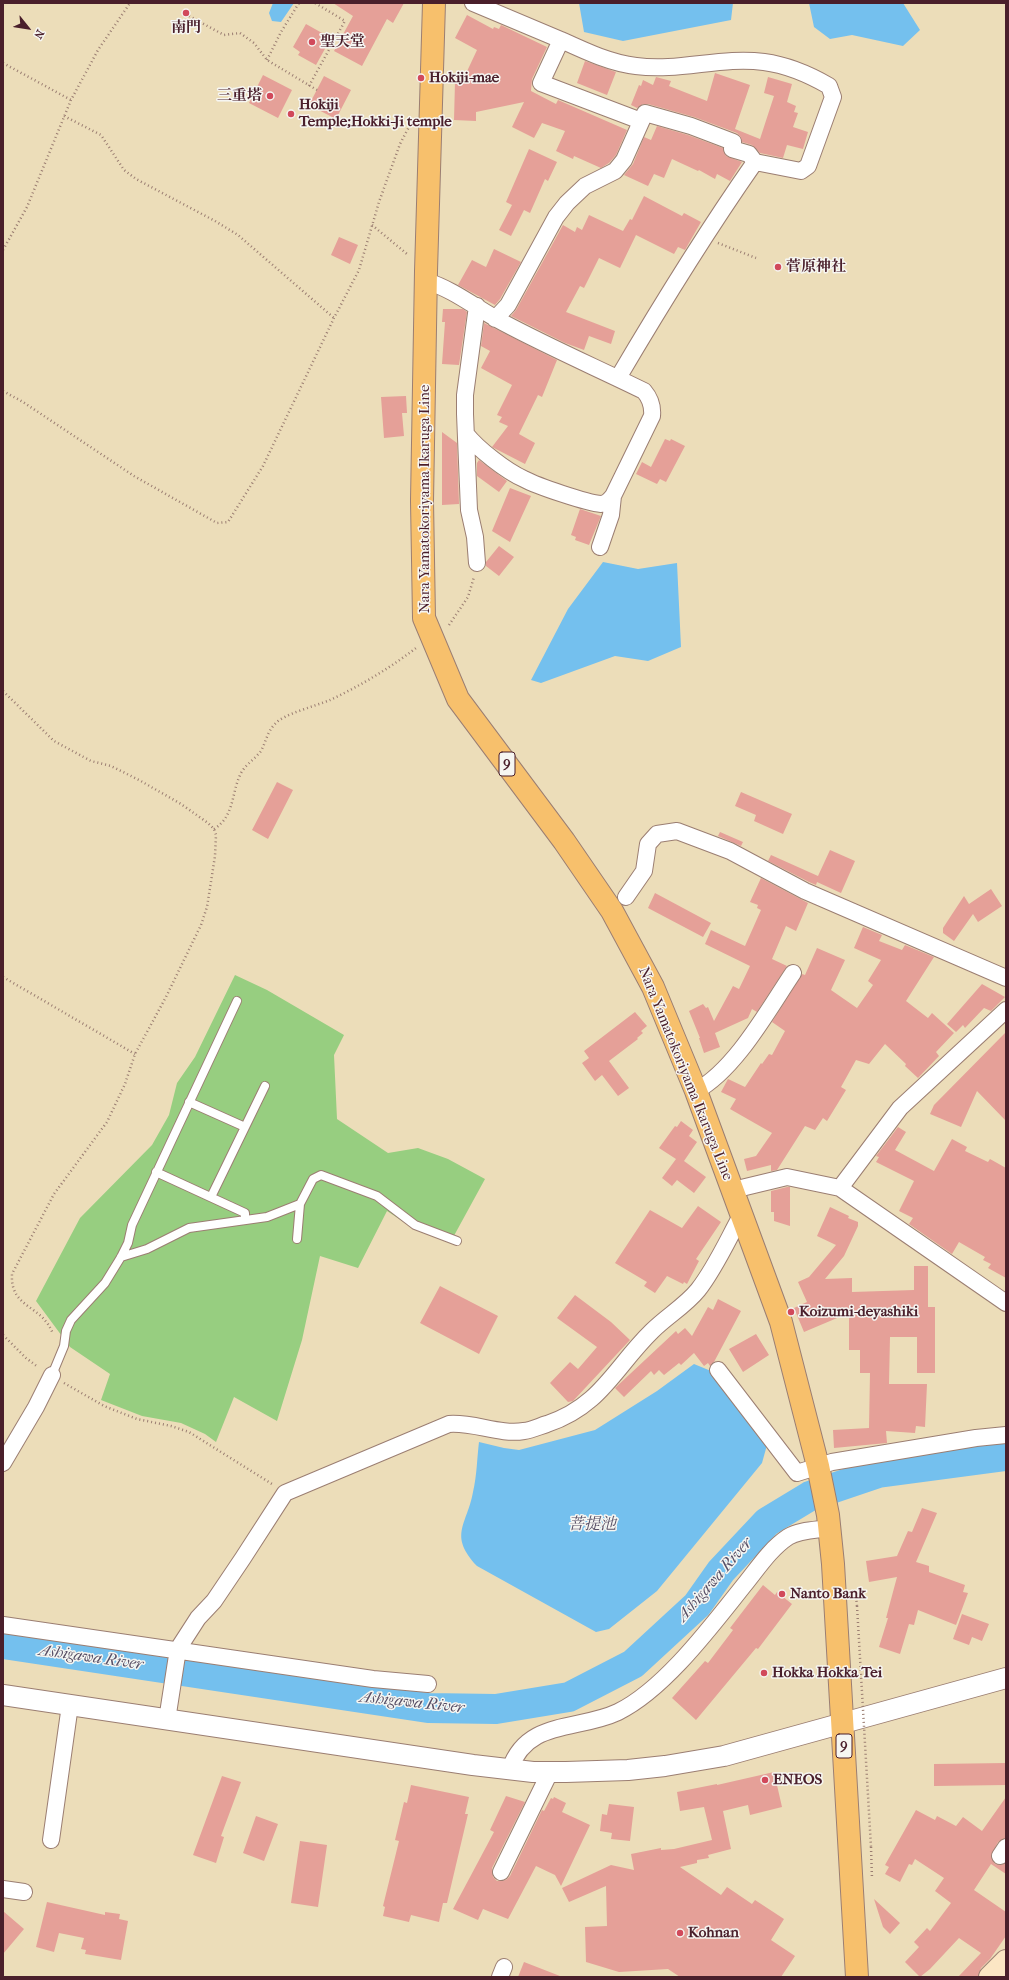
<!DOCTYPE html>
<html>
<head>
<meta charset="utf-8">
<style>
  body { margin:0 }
  #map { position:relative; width:1009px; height:1980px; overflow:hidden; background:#ecddb9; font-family:"IM FELL French Canon",serif }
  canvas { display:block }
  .frame { position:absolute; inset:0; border:4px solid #4a1f2b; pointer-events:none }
  .north { position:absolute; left:8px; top:8px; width:40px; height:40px; -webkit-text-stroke:3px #f6f6f2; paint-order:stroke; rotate:120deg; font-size:11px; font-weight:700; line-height:16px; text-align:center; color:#4a1f2b }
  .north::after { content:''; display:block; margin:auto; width:14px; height:18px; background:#4a1f2b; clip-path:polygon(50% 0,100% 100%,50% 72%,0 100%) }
</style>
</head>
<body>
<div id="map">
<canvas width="1009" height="1980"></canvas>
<div class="frame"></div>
<div class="north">N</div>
</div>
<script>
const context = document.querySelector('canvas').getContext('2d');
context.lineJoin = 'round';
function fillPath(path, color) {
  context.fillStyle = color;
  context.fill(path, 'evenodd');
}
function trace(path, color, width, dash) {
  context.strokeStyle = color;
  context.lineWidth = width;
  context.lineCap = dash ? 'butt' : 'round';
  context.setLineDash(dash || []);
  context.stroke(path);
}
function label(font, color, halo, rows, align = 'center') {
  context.font = font + ' "IM FELL French Canon","Noto Serif JP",serif';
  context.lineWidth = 3;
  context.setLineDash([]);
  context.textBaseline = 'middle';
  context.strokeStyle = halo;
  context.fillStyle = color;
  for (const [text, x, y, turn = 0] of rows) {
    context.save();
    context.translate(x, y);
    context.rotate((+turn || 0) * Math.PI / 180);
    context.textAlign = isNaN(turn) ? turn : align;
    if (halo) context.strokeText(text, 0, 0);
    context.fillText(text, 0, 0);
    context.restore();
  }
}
const green = new Path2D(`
  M235,975L267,990L344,1035L334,1055L337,1119L388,1153L418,1148L448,1159L485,1179L450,1243L413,1228L387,1211L358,1268L320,1256L302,1340L277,1421L234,1397L216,1442L205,1434L181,1423L142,1416L101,1400L110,1374L70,1347L36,1301L80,1218L152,1145L169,1115L177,1083L195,1057Z`);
const water = new Path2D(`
  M273,3H294L281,22L272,21L269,13Z
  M579,3H733L731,20L623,41L584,32Z
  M809,3H903L920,30L903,46L852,35L830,39L814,27Z
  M603,562L638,569L677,563L681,647L648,661L615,656L541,683L531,680L568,609Z
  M694,1364L711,1371L767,1445L762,1463L657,1591L609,1629L596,1632L477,1566C448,1535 467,1525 473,1492C477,1475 477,1458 479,1442L504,1448L519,1450L595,1430L657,1391Z`);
const river = new Path2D(`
  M3,1644L428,1708L496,1709L569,1697L633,1664L697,1605L721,1571L767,1522L810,1496L878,1473L1006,1456`);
const building = new Path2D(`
  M333,3H404L393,23L387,19L362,66L334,51L353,16Z
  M467,15L493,29L494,27L499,29L501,25L547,47L532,79L531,91L556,104L558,100L627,130L616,155L609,163L601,168L574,156L573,159L556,151L565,131L542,123L534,138L512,127L524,102L476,112V121L454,120L455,82H462L477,50L455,38Z
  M306,24L331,38L316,65L298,55L300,52L293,47Z
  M585,61L616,72L607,95L577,83Z
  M715,73L750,85L735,129L760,139L774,96L764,93L768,77L792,84L787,102L796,106L794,112L798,113L793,127L808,132L803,149L787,145L783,158L760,153L752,145L742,142L740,136L737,133L694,117L648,104H643L637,108L631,105L639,85L641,86L643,80L653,85L656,77L671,81L669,86L707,101Z
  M263,75L292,90L278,118L249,103Z
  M324,76L351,90L336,119L309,105Z
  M657,126L688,135L723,148L726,156L742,162L730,181L717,174L715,179L699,170L698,171L672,159L664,178L654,174L648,186L624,175L633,164L644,137L651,140Z
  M529,149L557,162L548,181L545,179L530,213L524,210L511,236L499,230L512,205L506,202Z
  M644,196L682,216L684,213L701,222L685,250L678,247L674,254L636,235L620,268L599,258L584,288L580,286L566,312L615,331L611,344L589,336L584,350L565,343L511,316L516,310L563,225L575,232L577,227L582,230L589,215L623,231L630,219L632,220Z
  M339,237L358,245L350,264L331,255Z
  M494,249L521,262L500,299L495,305L458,285L472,260L486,267Z
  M443,309H463L467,312L459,365L442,364L445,322H442Z
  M484,323L557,360L542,397L538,395L519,434L535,443L525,464L492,447L508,426L499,422L502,417L497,415L512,385L481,368L490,351L481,346Z
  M406,396L407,413H402L404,436L384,438L381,397Z
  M442,432L457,443L459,504L442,505Z
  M665,439L670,441L671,439L685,446L666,482L660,479L657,484L636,474L642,462L651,467Z
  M479,460L507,481L499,492L477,476V463Z
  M510,488L531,496L510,542L492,531Z
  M580,509L601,516L589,545L575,540L576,537L571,535Z
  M499,546L514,557L499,576L486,566V562Z
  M277,782L293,790L268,839L252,830Z
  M741,792L792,814L783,834L754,821L756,815L735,806Z
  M720,832L743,842L741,846L718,836Z
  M830,850L855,861L841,893L817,882L816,885L809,882L768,861L771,855L818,876Z
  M761,878L808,903L796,931L786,926L772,959L787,966L757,1012L752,1009L748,1018L715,1033L720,1047L704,1053L699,1038H700L689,1011L703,1004L706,1008L708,1007L714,1021L733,986L739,989L750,966L705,944L711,930L745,946L761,910L757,908L758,905L750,902Z
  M991,889L1002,906L978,922L973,914L954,941L943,933V928L964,896L969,904Z
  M655,893L711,923L703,937L648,908Z
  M863,927L882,935L879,941L902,950L905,945L934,957L906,1001L928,1018L932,1013L954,1033L936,1052L939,1056L918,1078L905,1066L906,1064L885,1044L869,1064L856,1060L841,1087L846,1090L827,1121L823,1118L815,1130L805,1126L777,1170L771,1171V1165L747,1171L744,1159L756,1156L772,1133L730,1109L736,1099L721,1092L728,1079L745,1087L761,1063L762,1064L769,1054L772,1055L785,1031L772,1022L802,974L805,975L817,948L845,960L831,990L857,1008L873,985L868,981L881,960L854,948Z
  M982,984L1005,997L991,1011L984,1008L965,1028L963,1025L956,1032L947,1024Z
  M635,1012L647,1026L641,1031L643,1033L637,1038L638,1039L609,1061L629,1088L618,1096L602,1075L595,1081L582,1063L589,1058L584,1051Z
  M1006,1032V1121L977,1091L961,1127L930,1114L934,1105Z
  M681,1121L693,1130L689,1136L697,1142L684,1161L706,1177L694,1193L677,1180L672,1186L662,1178L676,1159L659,1148L675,1126L677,1127Z
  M898,1127L906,1132L895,1150L934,1171L952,1139L967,1147L965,1151L988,1162L990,1159L1006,1168V1278L988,1268L991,1264L983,1260L985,1257L959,1242L952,1254L909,1224L913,1218L899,1211L914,1181L876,1162L879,1157L876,1156Z
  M787,1187H790V1226L774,1221V1212H771V1191Z
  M698,1206L721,1222L696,1259L699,1261L687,1284L684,1282L683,1284L667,1276L655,1293L644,1286L647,1282L615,1263L650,1210L682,1228Z
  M830,1207L849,1216L848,1218L858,1222V1226L844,1256L825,1279L852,1278V1292L914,1290V1266H928V1307H935V1373H917V1337H890L889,1384H927L925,1427L916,1426L915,1433L886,1431L887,1443L834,1448L833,1430L869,1428L870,1373H860V1350H849V1313L804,1332L794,1308L807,1302L798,1282L809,1277L836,1245L817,1236Z
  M440,1286L498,1316L479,1354L420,1323Z
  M575,1295L611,1322L630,1340L573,1401L568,1402L550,1383L570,1362L578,1369L597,1347L557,1318Z
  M718,1299L741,1311L714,1362L710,1366L708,1363L704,1366L694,1353L681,1365L679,1363L664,1375L659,1370L654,1375L651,1371L624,1397L615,1388L676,1331L678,1334L685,1328L692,1336L708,1307L713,1310Z
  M756,1334L769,1355L743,1372L729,1349Z
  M922,1508L937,1513L916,1562L929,1566V1572L965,1585L963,1592L968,1593L956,1625L918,1610L914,1625L909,1624L900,1654L879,1647L888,1618H886L897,1577L869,1582L866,1561L897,1556L908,1531L912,1532Z
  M763,1585L775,1595L777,1592L792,1604L758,1649L756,1648L696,1720L672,1698L705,1661L708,1663L733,1630L730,1628Z
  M962,1614L989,1624L982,1641L972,1637L969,1645L953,1639Z
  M1006,1763V1785L934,1786V1764Z
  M774,1772L782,1807L750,1815L748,1805L723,1811L731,1849L708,1855L709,1858L697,1860V1863L680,1867L721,1895L727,1887L752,1904L755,1900L784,1919L771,1940L795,1956L781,1977H680L668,1969L619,1972L586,1962L585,1927L607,1926L606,1886L569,1902L562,1888L611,1865L634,1870L631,1854L661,1848V1850L674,1849L712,1840L704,1807L680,1811L677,1792L717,1784V1785Z
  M222,1776L241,1782L221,1836L224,1837L216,1863L193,1855Z
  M411,1785L469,1797L465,1814H468L447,1903H443L439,1922L411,1915L409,1922L383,1916L385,1907L383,1906L399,1841L395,1840L404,1802L407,1803Z
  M506,1796L525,1802L492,1868L493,1877L497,1881L506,1880L510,1876L542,1810L544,1811L551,1798L553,1799L554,1797L566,1803L562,1812L590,1825L561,1886L555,1875L536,1866L508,1919L483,1909L478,1920L453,1909L494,1832L490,1830Z
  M1006,1797V1838L998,1842L991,1856L995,1864L1000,1865L1006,1863V1874L991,1864L974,1890L1006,1912V1936L990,1959L981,1968L978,1977H958L981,1953L959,1938L930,1969L920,1977L905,1962L919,1947L914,1942L927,1928L930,1931L951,1903L935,1891L944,1878L915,1859L912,1865L909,1864L900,1882L885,1874L889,1867L885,1865L916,1810L935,1820L937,1816L956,1826L963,1817L982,1831Z
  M609,1804L634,1807L630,1841L611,1839L612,1833L600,1831L602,1814L607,1815Z
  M256,1816L278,1824L264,1861L243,1853Z
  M300,1841L327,1845L318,1907L291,1903Z
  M874,1899L900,1923L890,1934L883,1927Z
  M47,1902L105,1915V1912L120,1914L119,1919L128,1921L121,1960L85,1954L86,1950L81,1949L84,1938L59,1933L54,1952L36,1947Z
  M3,1911L24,1929L3,1954Z
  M524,1962L560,1976V1977H518Z`);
const path = new Path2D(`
  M189,16L224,35L240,33L254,43L267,60L317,90
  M267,60L281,32L299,3
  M3,63L71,100
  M309,86L345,21L315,3
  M64,116L101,135L124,170L136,179L215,221L238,235L334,318
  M372,225L407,254
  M718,243L756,258
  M3,250L27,207L71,100L98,50L130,3
  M3,391L23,402L134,476L217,523L228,522L263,466L334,318L359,270L379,202L400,144L411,123
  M449,625L468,597L474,577
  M3,691L54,741L91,761L111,766L139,780L181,804L208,823L214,829L216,835L215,856L207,907L201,925L166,997L135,1054L125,1084L107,1122L54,1194L12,1274C10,1309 42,1304 53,1334
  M214,829C235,816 231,793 241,773C246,764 255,759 261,751C266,742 267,732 275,724C283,714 316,706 330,700C360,686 390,668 416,648
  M3,977L135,1054
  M3,1335L26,1358L38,1367
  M64,1383L104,1406L137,1419L171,1426L189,1432L272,1484
  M856,1597L857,1606
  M871,1847L872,1879`);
const service = new Path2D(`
  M189,1102L245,1127
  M156,1172L245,1213V1220
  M211,1197L265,1086
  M297,1239L300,1204
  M121,1257L147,1249L189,1228L267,1217L300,1204L313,1179L321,1175L377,1196L415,1225L457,1241
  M52,1375L64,1346L66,1331L71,1320L105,1283L121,1257L128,1243L132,1225L237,1001`);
const minor = new Path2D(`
  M473,3L561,40L541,83L641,121
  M426,281C455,290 477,309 504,323C549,347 597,368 644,391C650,398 653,406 652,416L613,496L611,515L600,547
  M495,319L508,305L556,217L567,203L585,186L615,171L624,160L645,113L691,126L733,142L732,149L749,154L755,162L801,171L808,166L833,97L829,86C810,75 787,65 764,62C722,56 679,72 636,66C610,63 585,51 561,40
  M618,378C661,305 706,232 755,162
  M466,434C478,449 506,471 524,479C537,486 587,503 601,504C607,504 609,500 613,496
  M477,563L475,537L469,510L465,414V395L477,306
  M626,897L644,871L648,844L657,834L677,831L730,851L805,891L1006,978
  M696,1091C736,1069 768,1010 793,973
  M840,1188L900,1108L1006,1010
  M733,1190L787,1177L840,1188L1006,1303
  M718,1370L797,1473L832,1462L976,1438L1006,1435
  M3,1463L36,1407L52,1375
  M3,1625L373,1679L428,1684
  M167,1720L178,1649L198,1618L214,1601L243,1558L285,1493L449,1424C474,1422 499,1435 524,1431C532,1430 540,1426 547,1424C601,1406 615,1367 652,1331C667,1316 685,1306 698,1290C716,1267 728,1239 742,1214
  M510,1769C527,1719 578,1731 618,1712C665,1689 713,1624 745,1584C758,1568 770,1549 788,1537C799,1530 816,1530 829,1528
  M51,1840L70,1705
  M1000,1856L1006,1847
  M501,1872L550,1772
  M3,1889L24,1892
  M500,1977L504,1967`);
const tertiary = new Path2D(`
  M3,1695L473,1765L533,1772H566L628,1770L665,1766L724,1756L1006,1678`);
const secondary = new Path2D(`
  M990,1977L1006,1961`);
const primary = new Path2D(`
  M434,3L426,271L422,501L424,618L458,699L564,841L612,911L653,987L696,1091L781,1322L818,1466L828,1515L833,1564L857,1977`);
const pathBridge = new Path2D(`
  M857,1606L871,1847`);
const markers = [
  [186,13,4,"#d1495b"],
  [312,42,4,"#d1495b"],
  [421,78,4,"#d1495b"],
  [270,96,4,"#d1495b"],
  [291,114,4,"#d1495b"],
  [778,267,4,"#d1495b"],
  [791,1312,4,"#d1495b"],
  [782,1594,4,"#d1495b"],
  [764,1673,4,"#d1495b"],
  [765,1780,4,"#d1495b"],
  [680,1933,4,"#d1495b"]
];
const shields = [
  [507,764,16],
  [844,1746,16]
];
const shieldNames = [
  ["9",507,764],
  ["9",844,1746]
];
const poiNames = [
  ["南門",186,28,"center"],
  ["聖天堂",320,42],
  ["Hokiji-mae",429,78],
  ["三重塔",262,96,"right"],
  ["Hokiji",299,105],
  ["Temple;Hokki-Ji temple",299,122],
  ["菅原神社",786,267],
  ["Koizumi-deyashiki",799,1312],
  ["Nanto Bank",790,1594],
  ["Hokka Hokka Tei",772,1673],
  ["ENEOS",773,1780],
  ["Kohnan",688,1933]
];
const streetNames = [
  ["Nara Yamatokoriyama Ikaruga Line",425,499,-90],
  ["Nara Yamatokoriyama Ikaruga Line",685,1074,68]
];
const waterNames = [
  ["菩提池",592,1525],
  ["Ashigawa River",715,1580,-49],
  ["Ashigawa River",91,1658,8],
  ["Ashigawa River",412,1703,6]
];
fillPath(green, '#97ce80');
fillPath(water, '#74c0ee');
trace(river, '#74c0ee', 30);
fillPath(building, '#e5a098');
trace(service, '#9b7e72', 10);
trace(minor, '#9b7e72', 18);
trace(tertiary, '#9b7e72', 22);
trace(secondary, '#9b7e72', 24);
trace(primary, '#9b7e72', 24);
trace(path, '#9b7e72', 2.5, [1, 3]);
trace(service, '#fff', 8);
trace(minor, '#fff', 16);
trace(tertiary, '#fff', 20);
trace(secondary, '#fce6c4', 22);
trace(primary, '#f7c06c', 22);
trace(pathBridge, '#9b7e72', 2.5, [1, 3]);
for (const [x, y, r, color] of markers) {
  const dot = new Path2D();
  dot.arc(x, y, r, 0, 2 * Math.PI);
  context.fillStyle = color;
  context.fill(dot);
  trace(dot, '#f6f6f2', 1.5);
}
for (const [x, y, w] of shields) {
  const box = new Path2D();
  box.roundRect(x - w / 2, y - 12, w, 24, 3);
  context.fillStyle = '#f6f6f2';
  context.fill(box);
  trace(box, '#4a1f2b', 1);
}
label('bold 14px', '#4a1f2b', null, shieldNames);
label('bold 15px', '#4a1f2b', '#f6f6f2', poiNames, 'left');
label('15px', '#4a1f2b', '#f6f6f2', streetNames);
label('italic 16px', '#574f66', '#f6f6f2', waterNames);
</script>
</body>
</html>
